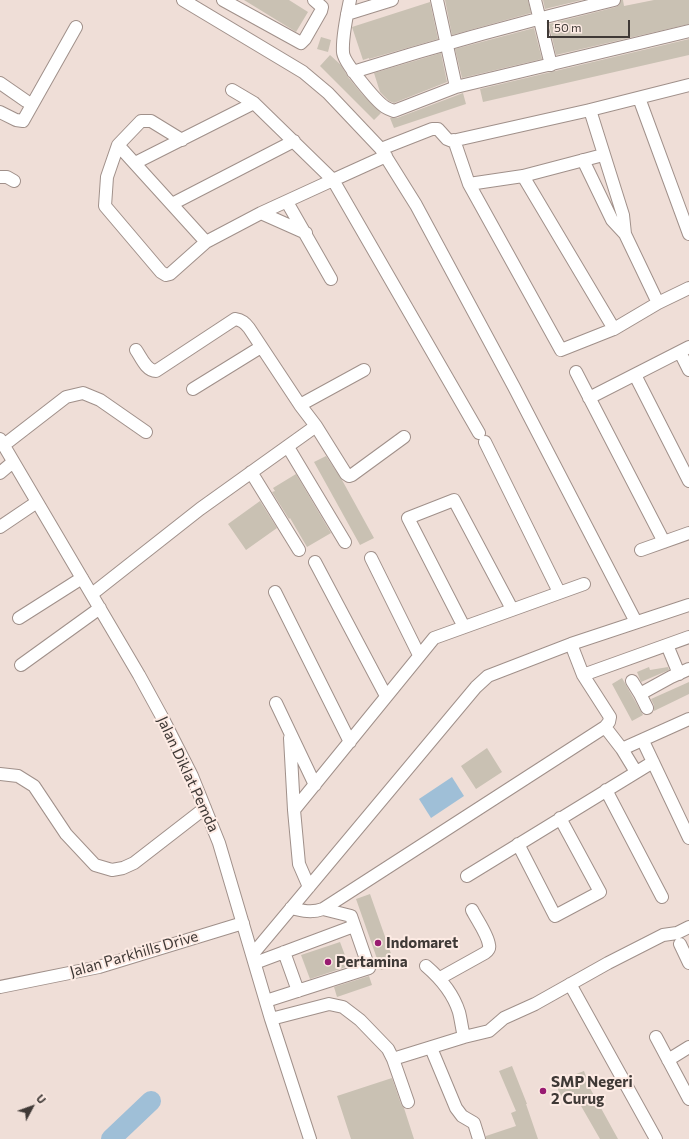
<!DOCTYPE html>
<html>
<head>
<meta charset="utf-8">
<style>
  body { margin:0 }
  #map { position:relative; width:689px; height:1139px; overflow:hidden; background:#efded7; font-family:Commissioner,sans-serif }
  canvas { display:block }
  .north { position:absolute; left:12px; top:1087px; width:40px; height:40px; -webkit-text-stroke:3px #fdebe4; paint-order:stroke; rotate:49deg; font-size:11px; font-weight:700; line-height:16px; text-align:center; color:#3f3936 }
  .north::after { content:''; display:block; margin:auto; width:14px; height:18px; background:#3f3936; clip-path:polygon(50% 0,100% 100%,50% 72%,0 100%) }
  .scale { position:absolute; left:547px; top:20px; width:83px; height:18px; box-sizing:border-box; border:2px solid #3f3936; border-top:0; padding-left:5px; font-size:12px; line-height:14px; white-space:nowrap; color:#3f3936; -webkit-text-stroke:3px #fdebe4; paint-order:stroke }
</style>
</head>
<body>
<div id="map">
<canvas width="689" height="1139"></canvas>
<div class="north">U</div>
<div class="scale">50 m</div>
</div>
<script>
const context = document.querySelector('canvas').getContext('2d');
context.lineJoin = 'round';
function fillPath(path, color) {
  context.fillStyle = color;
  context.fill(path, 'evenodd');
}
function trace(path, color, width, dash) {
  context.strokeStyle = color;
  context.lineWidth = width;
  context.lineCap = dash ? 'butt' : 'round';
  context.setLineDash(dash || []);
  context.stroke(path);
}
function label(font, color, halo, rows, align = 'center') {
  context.font = font + ' Commissioner,sans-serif';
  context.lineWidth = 4;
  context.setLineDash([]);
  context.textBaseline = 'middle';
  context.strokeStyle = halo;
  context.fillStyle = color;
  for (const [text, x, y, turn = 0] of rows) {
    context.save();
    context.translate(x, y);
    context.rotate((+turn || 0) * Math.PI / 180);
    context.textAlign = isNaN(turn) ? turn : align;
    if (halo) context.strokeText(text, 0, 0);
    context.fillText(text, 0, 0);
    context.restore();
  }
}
const water = new Path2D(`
  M452,777L464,796L431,818L419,799Z`);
const river = new Path2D(`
  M111,1139L151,1101`);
const building = new Path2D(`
  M244,0H289L308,12L296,32Z
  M445,0H528L531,13L452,35Z
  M543,0H582L545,9Z
  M621,0H623L624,6L654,0H689V24L556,55L549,24L616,7L619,5Z
  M430,2L438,39L369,59V58L363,60L352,27Z
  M534,28L542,59L462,78L455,49Z
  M321,37L331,40L328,52L317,49Z
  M689,39V55L483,102L480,89Z
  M441,53L447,82L394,103L389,101L380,92L374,73Z
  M330,55L341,65L348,77L362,94L381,113L374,120L320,66Z
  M463,93L466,104L394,128L390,118H397Z
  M326,456L342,480L374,538L360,545L314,462Z
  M296,474L331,533L307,547L290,518L289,519L272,492L275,491L273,488Z
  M260,501L277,528L246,550L228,524Z
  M649,667L650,670L668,667L669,670L641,682L637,672Z
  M622,678L643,715L632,721L612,684Z
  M689,682V694L654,711V705L651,699Z
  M487,748L502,772L476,789L461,766Z
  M370,894L395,965L381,970L356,899Z
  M340,942L349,966L310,979L301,955Z
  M369,976L372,985L337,997L334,987Z
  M512,1066L527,1104H526L538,1139H486V1136L516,1126L511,1113L516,1111L499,1071Z
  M584,1071L591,1090L618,1139H600L573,1092L561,1097L555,1082Z
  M392,1078L401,1104L404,1108L414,1139H351L337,1096Z`);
const minor = new Path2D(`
  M183,0L303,72L328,93L381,149L416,205L514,387L636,622
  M223,0L301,43L305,39L321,11L322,7L314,0
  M350,0C347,14 342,37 343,52C343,62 376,101 385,107C388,109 391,110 394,111L456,87L689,31
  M437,0L456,87
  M535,0L551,65
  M347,14L392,0
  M353,72C439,45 526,21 614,0
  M0,83L26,101
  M232,90L254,103L333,180L386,156
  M639,98L689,234
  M590,110L623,215L625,234
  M0,112L16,120L23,121L76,27
  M182,140L151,121H141L118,145L206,242
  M454,140L469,184L561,350L614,329L658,303L689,288
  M118,145L107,177L105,206L161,272L166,275L170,274L206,242L261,213L333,180L479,433
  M381,149L432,129H438L447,139L452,141L590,110L689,85
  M583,160L612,220L625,234L658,303
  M135,163L254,103
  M523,176L614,329
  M0,177H7L14,181
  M469,184L523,176L603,155
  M287,202L331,279
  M172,204L294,141
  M261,213L306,233
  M136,350C141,357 146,371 156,371L235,319C242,320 245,323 249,328L300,405L316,426L346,474L349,476L352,475L404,437
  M680,352L689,370
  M576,372L664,542
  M635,375L689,481
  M193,389L261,347
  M589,398L689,347
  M300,405L364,370
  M0,439L139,675L162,717L192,776L219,843L271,1019L310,1139
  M485,442L559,592
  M4,445L66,397L83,393L100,400L146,432
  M288,447L345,542
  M251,472L299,550
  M0,473L13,462
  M0,527L37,502
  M641,550L689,533
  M371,558L419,655
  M315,562L386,696
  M275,592L350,742
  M92,594L200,509L316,426
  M19,618L82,578
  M464,627L408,518L454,500L512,609
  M667,645L679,674
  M21,665L100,608
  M583,675L689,637
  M632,681L640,694L671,677L689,669
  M640,694L647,708
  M276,703L315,785
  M605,727L622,749L636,772
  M290,738L294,810
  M643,741L689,838
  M622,749L689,719
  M0,774L18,776L34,786L66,834L95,865L112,870L123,868L134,863L205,808
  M606,790L662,897
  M518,844L555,916L600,892L560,818
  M467,876L653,762
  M309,887L299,864L294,810L434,638L584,584
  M291,908C303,911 312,913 323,909L605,727L609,722L610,717L583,675L571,644
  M680,944L689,963
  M284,952L298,991
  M252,955L476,687L488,676L571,644L689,605
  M255,963L354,926
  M426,966C440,978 453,993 459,1012C461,1020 462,1029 464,1037
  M440,978L485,953C488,951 490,948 489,945C488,935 477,920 472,910
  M570,984L656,1139
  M0,987L99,967L243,923
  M266,1001L369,968L351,916L323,909
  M271,1019L329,1004L343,1007L360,1020L388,1049L393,1059L408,1102
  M656,1037L689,1099
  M431,1048L456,1108L462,1116L474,1123L479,1139
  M393,1059L464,1037L489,1031L504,1018L535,1004L608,963L663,935L677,933L689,927
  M668,1060L689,1047`);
const markers = [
  [378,943,4,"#981a71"],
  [328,962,4,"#981a71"],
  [543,1091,4,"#981a71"]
];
const streetNames = [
  ["Jalan Diklat Pemda",188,774,65],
  ["Jalan Parkhills Drive",134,954,-16]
];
const poiNames = [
  ["Indomaret",386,943],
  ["Pertamina",336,962],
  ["SMP Negeri",551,1082],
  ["2 Curug",551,1099]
];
fillPath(water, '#9fbfd7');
trace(river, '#9fbfd7', 20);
fillPath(building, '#c9c1b3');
trace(minor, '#a0908a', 14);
trace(minor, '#fff', 12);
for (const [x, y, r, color] of markers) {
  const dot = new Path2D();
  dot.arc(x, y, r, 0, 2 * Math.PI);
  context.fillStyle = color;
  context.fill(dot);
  trace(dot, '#fdebe4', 1.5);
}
label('15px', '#3f3936', '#fdebe4', streetNames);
label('bold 15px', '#3f3936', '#fdebe4', poiNames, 'left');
</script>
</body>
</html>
